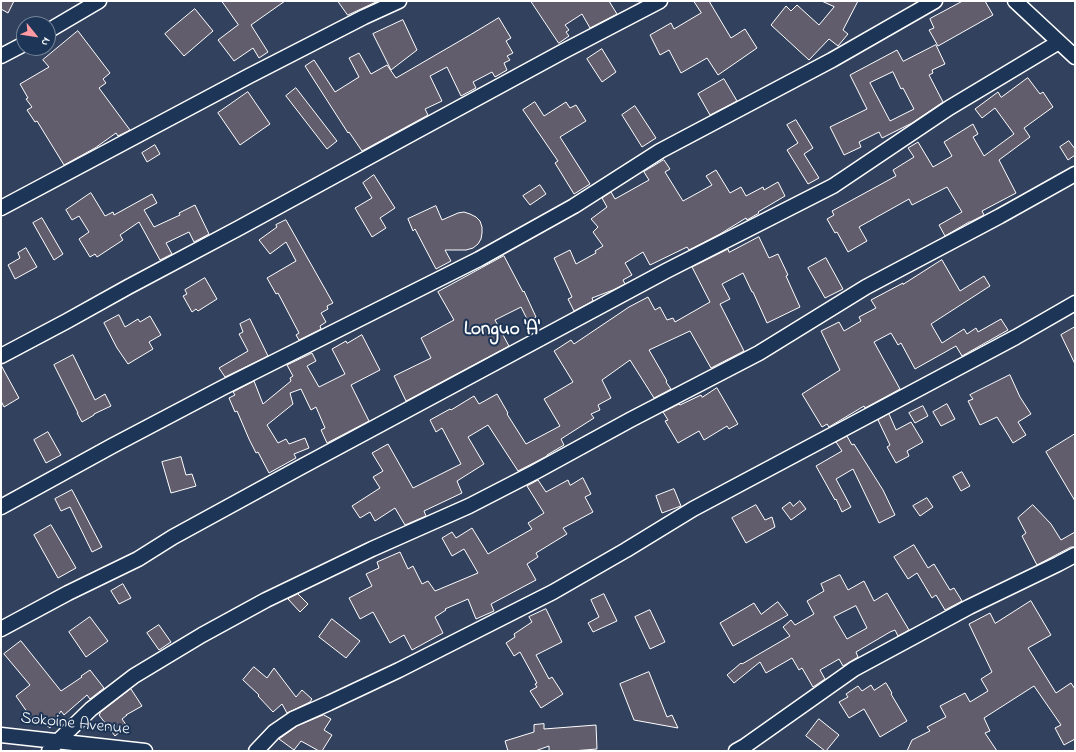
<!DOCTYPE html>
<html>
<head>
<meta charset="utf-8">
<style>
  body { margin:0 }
  #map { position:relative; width:1076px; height:752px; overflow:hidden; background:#31415e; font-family:"Indie Flower",sans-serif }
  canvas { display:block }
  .frame { position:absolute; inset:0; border:2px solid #fff; pointer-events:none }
  .north { position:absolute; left:16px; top:16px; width:40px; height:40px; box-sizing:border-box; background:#1d3557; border:1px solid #77869a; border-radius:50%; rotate:120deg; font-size:11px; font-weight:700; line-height:16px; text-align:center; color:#fff }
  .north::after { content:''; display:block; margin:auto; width:14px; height:18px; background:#ff9aa2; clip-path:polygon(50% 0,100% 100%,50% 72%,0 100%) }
</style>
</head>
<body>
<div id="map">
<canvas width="1076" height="752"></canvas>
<div class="frame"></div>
<div class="north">N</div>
</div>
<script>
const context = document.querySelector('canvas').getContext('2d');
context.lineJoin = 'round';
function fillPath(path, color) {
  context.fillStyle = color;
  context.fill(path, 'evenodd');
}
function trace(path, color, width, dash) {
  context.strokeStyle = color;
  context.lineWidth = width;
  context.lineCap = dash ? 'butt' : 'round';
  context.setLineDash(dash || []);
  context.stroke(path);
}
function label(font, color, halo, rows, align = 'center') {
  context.font = font + ' "Indie Flower",sans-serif';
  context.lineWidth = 4;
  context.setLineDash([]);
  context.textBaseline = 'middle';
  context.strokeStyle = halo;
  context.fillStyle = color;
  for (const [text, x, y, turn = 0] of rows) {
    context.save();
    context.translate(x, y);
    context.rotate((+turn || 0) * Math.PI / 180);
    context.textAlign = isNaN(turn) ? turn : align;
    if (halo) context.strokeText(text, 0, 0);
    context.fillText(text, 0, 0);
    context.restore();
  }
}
const building = new Path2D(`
  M1,1H14L8,13L1,9Z
  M222,1H285L251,25L268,52L259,58L253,48L234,61L218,40L238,25Z
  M338,1H378L348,15Z
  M531,1H609L617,14L590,28L582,14L565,25L569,30L566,32L569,36L559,43Z
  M694,1H709L731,38L745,29L757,48L718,75L707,58L681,73L669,50L660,55L650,35L671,23L674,29L701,13Z
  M822,1H858L843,30L848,34L838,46L829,39L809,60L771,25L786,6L791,11L797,5L819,25L834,7Z
  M963,1H985L993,15L938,46L929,30L934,28L930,19Z
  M195,9L213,31L184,56L165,34Z
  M499,18L511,38L506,41L513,53L507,56L510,60L504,63L507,70L495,77L492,72L473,82L476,88L461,96L447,67L430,76L442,101L425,109L428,115L362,151L349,132L348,133L305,66L314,60L335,92L359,77L349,58L359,53L371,74L387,65L396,78L470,35Z
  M403,20L417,50L391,70L373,34Z
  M78,31L110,73L103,79L106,83L99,88L130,130L118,136L116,133L95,148L64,165L37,121L35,122L27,110L32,107L26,99L28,98L20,84L49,67L43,60Z
  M936,45L945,64L932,70L933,73L929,75L943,102L912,123L882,138L879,132L859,142L861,147L844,155L830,127L867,109L850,75L897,50L903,61ZM893,72L901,89L903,88L914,109L890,121L870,83Z
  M602,49L616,72L602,82L587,59Z
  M1028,78L1040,94L1043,92L1053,107L1024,128L1030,137L999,160L1016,193L982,211L984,215L970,222H969L945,236L939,225L962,212L947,187L912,205L909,199L859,227L867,241L848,252L837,232L835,233L827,219L834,215L832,211L896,176L893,170L914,157L908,148L918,142L933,167L952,156L944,142L973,124L978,134L973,137L984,156L1014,134L995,108L982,118L975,109L998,92L1001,97Z
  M724,79L737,101L710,115L698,94Z
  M296,88L337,141L327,149L286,96Z
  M248,92L270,124L240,145L218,113Z
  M535,102L544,116L566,102L570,108L576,105L586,121L560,137L590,184L574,194L555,163L558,161L523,110Z
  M635,106L656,138L642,147L622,115Z
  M796,120L813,148L804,154L819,178L808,184L787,150L798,143L787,125Z
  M1069,141L1075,149V155L1068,160L1060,147Z
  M155,145L160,154L147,162L142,153Z
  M664,160L670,169L665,172L683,201L712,185L706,176L716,170L730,193L741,187L746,196L763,187L764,190L778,182L785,196L758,212L759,213L747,220L746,218L720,234L689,250L687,247L650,265L643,252L625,263L632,275L623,280L625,284L613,290L592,298L593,301L574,311L568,299L572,297L554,258L570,250L576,264L596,253L595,251L603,246L593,232L598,227L591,219L607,207L602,198L611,192L615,199L649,180L644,172Z
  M374,175L395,208L380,218L386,228L372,237L355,208L372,198L363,183Z
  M540,185L546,194L530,205L523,196Z
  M91,193L105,216L113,212L114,215L152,194L157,203L144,210L154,227L180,215L179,213L195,205L209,234L194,242L189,232L166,243L172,254L160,260L139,222L120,235L123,240L97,257L95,254L90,257L79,239L89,232L79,216L72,220L66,210Z
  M436,206L442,220L458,213L464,212L470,214L476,217L480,221L482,227V233L481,239L478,244L473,248L466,250H445L451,261L436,269L415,229L413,231L408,219Z
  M42,218L63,254L54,260L33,223Z
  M286,220L333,303L327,306L328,309L321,313L326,322L320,326L321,329L299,340L296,335L299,333L278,293L276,294L267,278L296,261L286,242L270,254L259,240L277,227L276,225Z
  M759,237L769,258L778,254L788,275L786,276L800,307L767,323L753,292H752L743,273L722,284L730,299L720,304L744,351L711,368L690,331L649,350L667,381L666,382L671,389L654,398L630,360L602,380L611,398L598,405L600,410L591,414L594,418L561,439L564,445L547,455V456L518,471L488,425L468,437L484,464L457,481L462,493L424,511L426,516L405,525L395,508L375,521L370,512L360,518L352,506L380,488L373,477L383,471L372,453L388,444L413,488L461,464L442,428L436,432L430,420L450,409L451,410L474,396L479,404L497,394L508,413L507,414L526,444L560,426L544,399L573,382L554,351L571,340L574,344L629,307L648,297L655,310L660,307L667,320L673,318L675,322L710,302L692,267L728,249L729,252Z
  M26,248L37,267L15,279L8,265L20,258L18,253Z
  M504,256L523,292L524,291L536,317L528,321L521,307L495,320L509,346L406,401L394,376L431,358L421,338L454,320L438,292Z
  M826,258L843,289L825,298L808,268Z
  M942,260L960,291L984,276L990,286L931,324L942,343L964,329L967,334L976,328L978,332L1001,319L1008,330L962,356L956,346L915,369L901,343L898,345L891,333L874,342L900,389L865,408L864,406L829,427L827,424L822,427L802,394L840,370L821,331L839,322L844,331L861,321L859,317L876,308L871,300L903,283V284Z
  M205,278L217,299L198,311L196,309L192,312L183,296L187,294L185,290Z
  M119,315L125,327L138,319L140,322L150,316L161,335L149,342L153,349L128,364L117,348L104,323Z
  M250,319L268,356L225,377L219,368L248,351L239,334L243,332L240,324Z
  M1075,327V364L1061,335Z
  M362,335L380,370L351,385L369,421L327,443L321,430L325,428L316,407L311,410L301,389L290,393L293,404L267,425L278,443L286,439L289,444L305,438L309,448L294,454L296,458L269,473L258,452L256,453L249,439L237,411L235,412L229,398L235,395L233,392L254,381L263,404L291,381L290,378L293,376L287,365L312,353L316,361L307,366L319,387L345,374L332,349L346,341L347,343Z
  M73,355L95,400L105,394L111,406L94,414V415L82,422L77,413H78L54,365Z
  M1,365L19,398L4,407L1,401Z
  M1010,375L1020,397L1031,414L1018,422L1026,435L1013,443L997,417L980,425L968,401L973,399L970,395Z
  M717,388L738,424L729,429L727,426L704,440L699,431L678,443L665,421L668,420L663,412L679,404L680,405L701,395L702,397Z
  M947,404L955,419L941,426L933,412Z
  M923,406L928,416L915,423L909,413Z
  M889,414L896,430L911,422L923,442L907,451L909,456L896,463L887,447L890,445L878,420Z
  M48,432L61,455L46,463L34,440Z
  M1075,434V501L1046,452Z
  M847,436L852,445L854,444L883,490L895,515L879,523L853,469L836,479L851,507L842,512L836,499L835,500L816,466L842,451L836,442Z
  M181,457L186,475L192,474L196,486L171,493L162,462Z
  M962,472L970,486L961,491L953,477Z
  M583,478L591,494L585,497L593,512L563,528L567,534L536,553L538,557L527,564L536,580L491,604L494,611L476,619L468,599L445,609L446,610L435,617L443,633L412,650L404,635L390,643L373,612L360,619L349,598L372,586L366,574L379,568L377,562L400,552L408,569L413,566L422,584L428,581L435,591L478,573L464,549L452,556L442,538L452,532L456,538L472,528L488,554L532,529L528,523L544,513L527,486L538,480L546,492L568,480L570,485Z
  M674,489L681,506L662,513L656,496Z
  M72,490L102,547L92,552L70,507L61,511L55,499Z
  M927,498L933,507L920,516L913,506Z
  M800,501L806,509L791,520L782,508L790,502L793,506Z
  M756,505L765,520L772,517L775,527L746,543L732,518Z
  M1033,505L1051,524L1061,540L1075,532V547H1071L1037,565L1022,536L1026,533L1018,518Z
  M51,525L76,568L58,578L34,535Z
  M914,545L928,568L934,564L950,590L954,588L962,601L945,610L936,595L932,598L917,573L908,579L894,557Z
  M840,575L848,590L864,581L874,601L887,593L909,630L898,636L895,630L890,632L856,652L858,657L843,666L839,659L820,670L825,679L813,687L802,668L799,670L792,658L766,673L760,662L734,683L727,675L741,663L742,664L790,636L783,627L791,620L795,625L814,614L807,601L824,591L821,584ZM856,606L867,628L847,639L834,617Z
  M123,584L131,598L119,604L111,591Z
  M298,594L308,604L300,612L288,599Z
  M604,594L617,621L593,632L588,623L599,617L591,600Z
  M1031,601L1051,635L1028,648L1056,693L1071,683L1075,689V739L1064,745L1055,728L1061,725L1034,686L984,718L990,731L985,733L997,751H907L912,740L930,731L927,727L946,717L940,706L965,693L970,702L988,691L981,679L992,672L969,624L990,613L995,623Z
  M778,602L788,615L733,646L720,623L754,603L761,614Z
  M546,609L562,642L536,655L549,679L552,677L563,694L541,708L530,691L537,687L535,684L537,683L520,652L514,656L506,643L515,637L514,634L532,622L529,617Z
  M650,610L665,642L650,649L635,617Z
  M90,617L108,641L86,657L69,632Z
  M332,619L360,641L346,658L319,637Z
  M159,625L171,642L159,650L147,633Z
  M21,641L61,691L82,677L81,676L90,670L104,688L90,699L87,695L64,715L61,711L50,728L44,723L43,725L32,719L16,696L30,685L4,654Z
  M254,667L267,678L274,668L296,697L302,690L312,699L310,702L287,713L282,704L273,712L258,696L259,695L243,680Z
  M649,672L667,717L672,715L678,728L634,720L620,684Z
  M886,683L892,693L891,694L907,721L880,737L864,709L849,718L839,702L848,697L846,694L858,686L862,691L871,685L874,690Z
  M131,689L142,706L126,715H127L122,719L127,726L115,736L99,715L100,714V713Z
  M324,715L331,719L324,730L332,735L322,751H319L301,741L294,750L279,739L297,726Z
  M819,719L839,735L826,751H825L806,736Z
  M544,724V729L596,725L597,749L572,751H549V746L535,751H508L505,741L534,732V725Z`);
const minor = new Path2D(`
  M1015,1L1075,57
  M48,31L99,1
  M1,56L24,44
  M1,208L249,76L364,17L399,1
  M1,356L67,321L128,287L239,228L413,133L564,51L660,1
  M1,507L112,446L224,387L479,259L574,206L660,151L832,60L935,1
  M1,629L68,593L138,559L173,537L301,467L666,271L833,186L949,108L1059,42
  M1,735L145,751
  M49,751L57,742L91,709L134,676L202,635L266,600L372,549L469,506L535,472L630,420L759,353L866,287L1000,216L1075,174
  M256,751L274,732L293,719L329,703L399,670L553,592L626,550L693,509L1016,337L1075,303
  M736,751L745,746L854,669L969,607L1058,564L1075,555`);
const streetNames = [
  ["Sokoine Avenue",75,725,6]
];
const quarterNames = [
  ["Longuo 'A'",502,331]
];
fillPath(building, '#615d6d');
trace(building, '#fff', 1);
trace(minor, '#fff', 17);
trace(minor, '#1d3557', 14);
label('17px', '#fff', '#1d3557', streetNames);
label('bold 19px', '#fff', '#1d3557', quarterNames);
</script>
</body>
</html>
